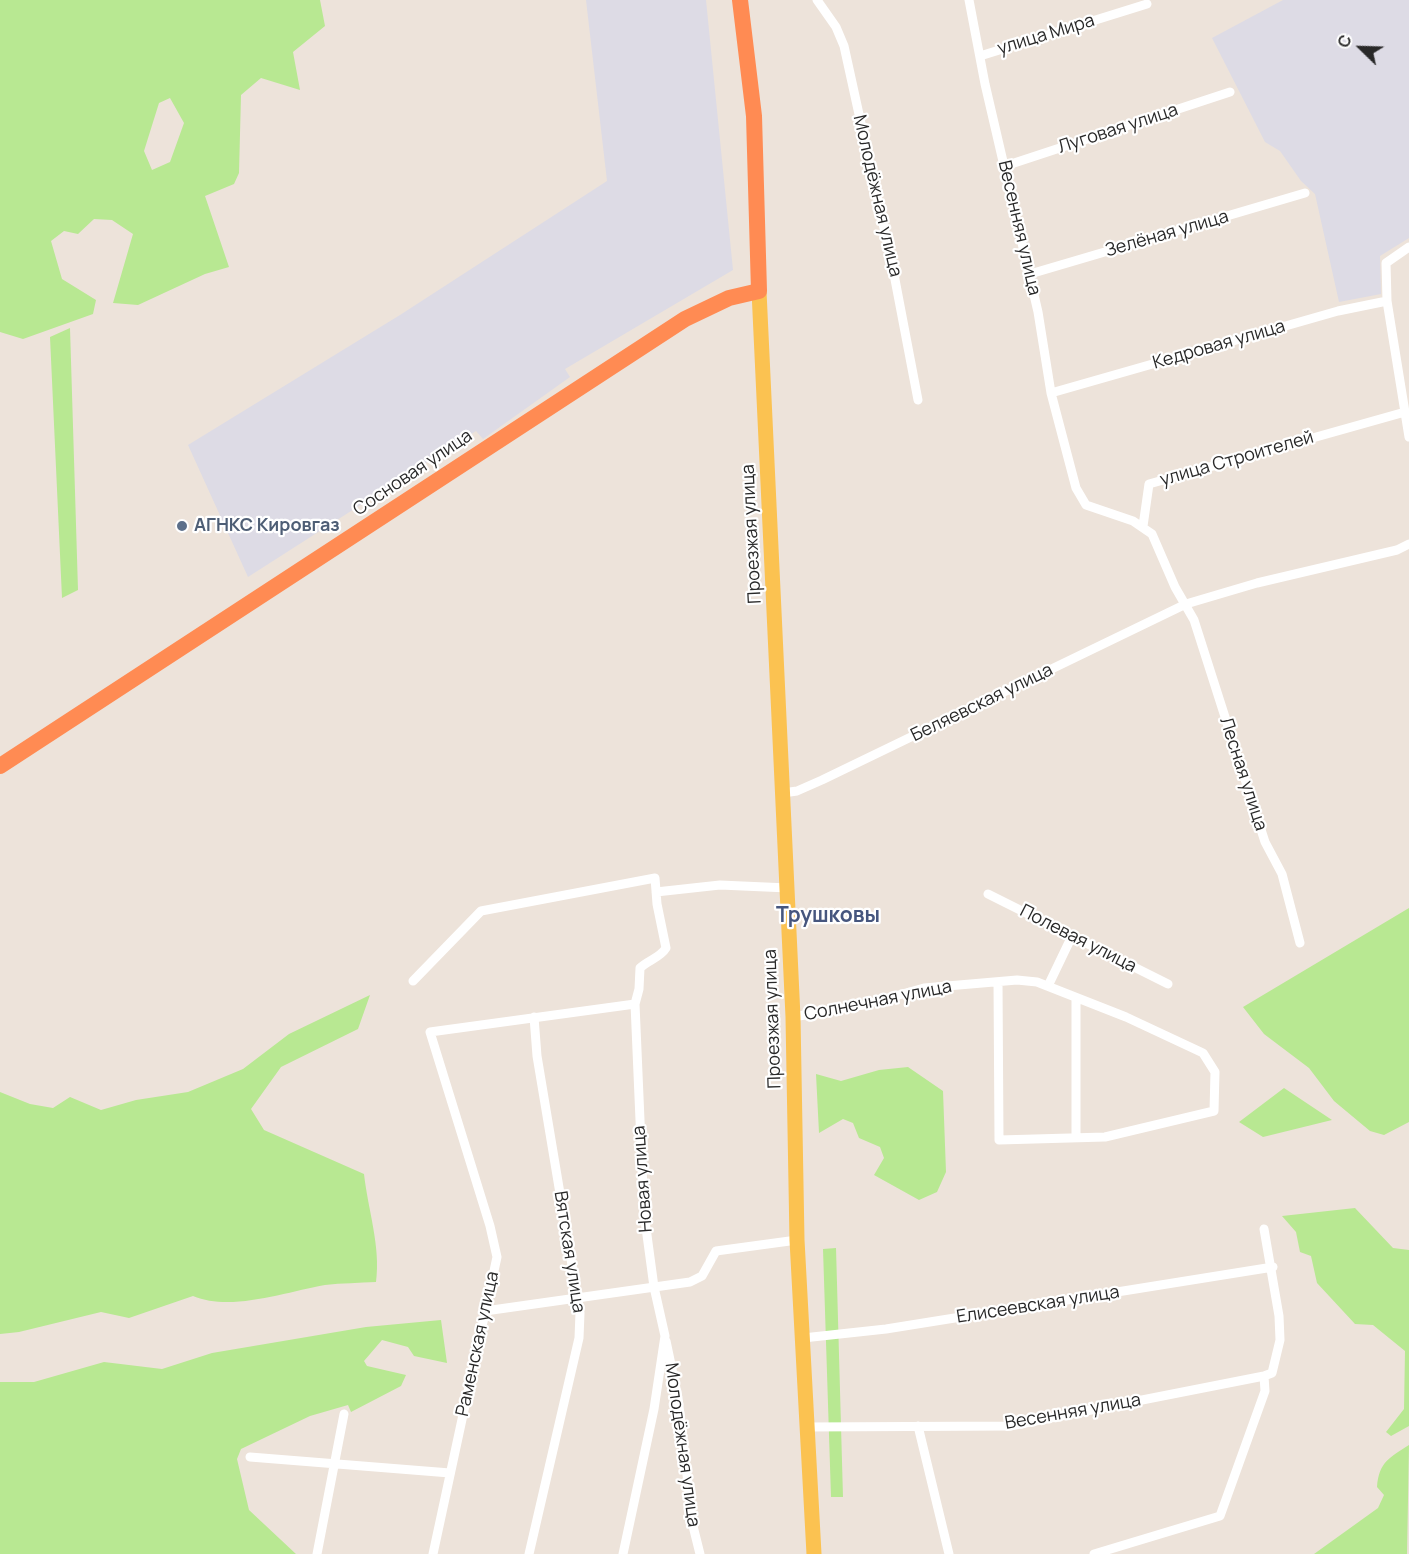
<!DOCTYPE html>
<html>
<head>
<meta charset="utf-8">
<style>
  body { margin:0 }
  #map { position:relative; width:1409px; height:1554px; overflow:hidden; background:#ede3da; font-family:Manrope,sans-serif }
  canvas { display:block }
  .north { position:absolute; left:1331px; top:18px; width:60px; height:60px; -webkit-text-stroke:4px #fff; paint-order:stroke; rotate:293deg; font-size:16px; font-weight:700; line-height:24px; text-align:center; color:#292929 }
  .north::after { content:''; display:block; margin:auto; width:21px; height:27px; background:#292929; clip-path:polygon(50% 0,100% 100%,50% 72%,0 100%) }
</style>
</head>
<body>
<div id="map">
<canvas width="1409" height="1554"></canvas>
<div class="north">С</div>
</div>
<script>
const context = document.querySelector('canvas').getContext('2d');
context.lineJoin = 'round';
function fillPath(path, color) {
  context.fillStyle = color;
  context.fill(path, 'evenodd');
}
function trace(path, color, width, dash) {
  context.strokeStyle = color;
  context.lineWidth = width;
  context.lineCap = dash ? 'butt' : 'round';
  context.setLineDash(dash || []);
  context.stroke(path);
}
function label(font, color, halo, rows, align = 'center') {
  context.font = font + ' Manrope,sans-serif';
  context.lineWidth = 4.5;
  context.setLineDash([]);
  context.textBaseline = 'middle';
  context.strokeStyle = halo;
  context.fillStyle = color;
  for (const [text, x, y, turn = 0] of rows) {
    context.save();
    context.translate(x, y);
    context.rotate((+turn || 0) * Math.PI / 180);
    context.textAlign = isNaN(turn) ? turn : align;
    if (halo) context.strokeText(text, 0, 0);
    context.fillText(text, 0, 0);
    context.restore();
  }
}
const industrial = new Path2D(`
  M586,0H706L733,270L565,369L570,377L483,439L476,431L248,577L188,445L400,315L607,181Z
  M1283,0H1409V238L1380,256L1381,294L1339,302L1315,194L1301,181L1280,151L1265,142L1212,38Z`);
const green = new Path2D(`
  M0,0H320L325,26L293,52L300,90L261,78L241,95L239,173L234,184L205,196L229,267L205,274L138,305L113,303L133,234L112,220L94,219L78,234L64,231L51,241L62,279L96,300L93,314L23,339L0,332ZM170,98L184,123L170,162L152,170L144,151L159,103Z
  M70,328L78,590L62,598L50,337Z
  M1409,908V1122L1384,1135L1370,1131L1334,1101L1309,1068L1264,1034L1243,1007Z
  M370,995L358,1029L281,1067L251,1109L264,1130L364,1174C368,1210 381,1247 376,1282C359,1283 342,1283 325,1285C285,1292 231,1312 193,1296L129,1318L101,1312L19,1332L0,1334V1092L30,1104L53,1108L70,1097L101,1110L136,1100L188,1092L243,1069L289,1034Z
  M908,1067L943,1091L946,1172L937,1192L919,1200L874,1175L884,1158L880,1147L859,1138L853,1123L843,1119L819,1133L816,1074L841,1081L879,1070Z
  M1284,1088L1332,1120L1263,1137L1239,1122Z
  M1355,1208L1393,1248L1409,1250V1426L1391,1436L1386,1432L1404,1409L1405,1351L1373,1325L1355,1324L1317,1283L1311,1256L1300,1252L1296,1232L1282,1216Z
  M836,1248L843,1497H831L823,1249Z
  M441,1320L447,1363L414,1356L408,1347L382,1340L364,1361L367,1366L406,1375L401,1386L351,1412L348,1405L310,1416L241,1449L237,1459L249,1510L296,1554H0V1382H34L104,1362L162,1369L212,1353L366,1327Z
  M1409,1445L1407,1554H1314L1378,1508L1384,1495L1377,1487C1379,1462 1389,1458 1409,1445Z`);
const street = new Path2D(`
  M817,0L836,27L844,46L893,269L918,400
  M969,0L985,84L1038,312L1051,393L1076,488L1086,505L1133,521L1152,534L1175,587L1194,620L1265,842L1282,874L1300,943
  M980,56L1147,4
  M1005,166L1230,92
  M1409,247L1386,263L1387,301L1409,437
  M1030,274L1305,193
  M1051,393L1338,311L1387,301
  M1143,526L1149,484L1405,412
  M783,793L797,791L822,780L1186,604L1257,583L1397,550L1409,544
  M656,892L720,885L788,888
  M988,894L1168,984
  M413,981L481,911L655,878L657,904L666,948C660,958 648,960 640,968L639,989L635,1004
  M1048,986L1072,936
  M793,1017L863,1005L924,988L1017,980L1037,982L1126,1017L1203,1053L1215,1072L1214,1111L1105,1137L999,1140L998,982
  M1076,1136V998
  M485,1311L690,1282L702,1276L716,1251L797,1240
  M803,1338L886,1329L1273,1267
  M666,1341L678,1398L693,1526L700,1554
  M918,1426L949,1554
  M807,1427L1010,1426L1264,1376
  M250,1457L450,1473
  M317,1554L344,1414
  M433,1554L497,1257L490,1226L430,1032L635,1004L644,1213L654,1287L665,1336L654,1409L623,1554
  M529,1554L579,1338L580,1313L537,1056L534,1017
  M1094,1554L1220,1516L1265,1391L1264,1376L1272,1373L1280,1340L1279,1316L1264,1229`);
const primary = new Path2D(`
  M759,291L793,1017L797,1240L814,1554`);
const highway = new Path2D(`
  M0,766L685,319L729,298L759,291L754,116L740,0`);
const markers = [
  [182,526,6,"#5c6f8a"]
];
const streetNames = [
  ["улица Мира",1046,35,-17],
  ["Луговая улица",1118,129,-18],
  ["Молодёжная улица",877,196,77],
  ["Весенняя улица",1019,228,77],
  ["Зелёная улица",1167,234,-16],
  ["Кедровая улица",1219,345,-16],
  ["улица Строителей",1237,459,-16],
  ["Сосновая улица",413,473,-34],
  ["Проезжая улица",752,534,-93],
  ["Беляевская улица",982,703,-26],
  ["Лесная улица",1243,774,72],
  ["Полевая улица",1078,939,27],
  ["Солнечная улица",878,1001,-11],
  ["Проезжая улица",773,1019,-92],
  ["Новая улица",643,1179,-94],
  ["Вятская улица",569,1252,81],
  ["Елисеевская улица",1038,1305,-9],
  ["Раменская улица",478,1344,-78],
  ["Весенняя улица",1073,1412,-10],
  ["Молодёжная улица",682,1445,82]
];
const serviceNames = [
  ["АГНКС Кировгаз",194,526]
];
const quarterNames = [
  ["Трушковы",828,916]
];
fillPath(industrial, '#dddbe5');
fillPath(green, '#b8e892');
trace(street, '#fff', 9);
trace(primary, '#fbc251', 15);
trace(highway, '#ff8b53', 16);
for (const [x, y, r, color] of markers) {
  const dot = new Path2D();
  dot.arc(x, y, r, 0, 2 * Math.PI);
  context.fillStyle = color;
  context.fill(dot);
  trace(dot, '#fff', 2);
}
label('18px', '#292929', '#fff', streetNames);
label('bold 18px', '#4e5e75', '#fff', serviceNames, 'left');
label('bold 21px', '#46567e', '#fff', quarterNames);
</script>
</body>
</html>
